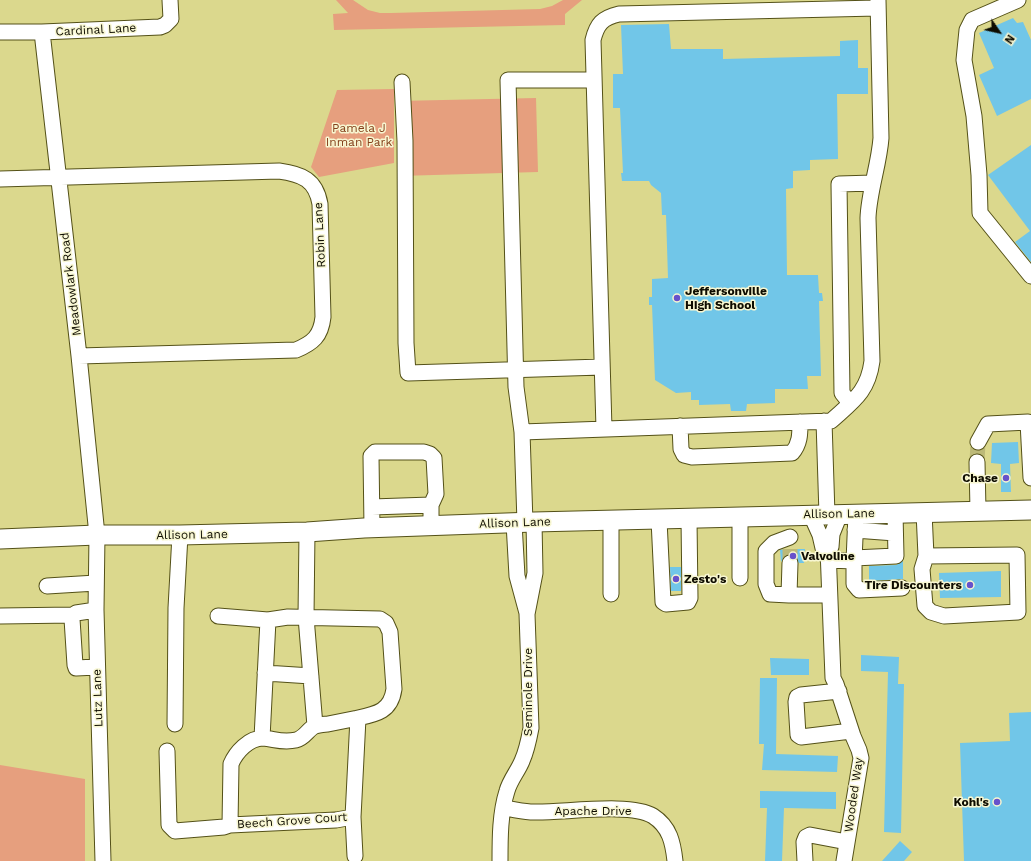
<!DOCTYPE html>
<html>
<head>
<meta charset="utf-8">
<style>
  body { margin:0 }
  #map { position:relative; width:1031px; height:861px; overflow:hidden; background:#dbd88d; font-family:"Work Sans",sans-serif }
  canvas { display:block }
  .north { position:absolute; left:979px; top:12px; width:40px; height:40px; -webkit-text-stroke:3px #f8f7d2; paint-order:stroke; rotate:124deg; font-size:11px; font-weight:700; line-height:16px; text-align:center; color:#0e0c00 }
  .north::after { content:''; display:block; margin:auto; width:14px; height:18px; background:#0e0c00; clip-path:polygon(50% 0,100% 100%,50% 72%,0 100%) }
</style>
</head>
<body>
<div id="map">
<canvas width="1031" height="861"></canvas>
<div class="north">N</div>
</div>
<script>
const context = document.querySelector('canvas').getContext('2d');
context.lineJoin = 'round';
function fillPath(path, color) {
  context.fillStyle = color;
  context.fill(path, 'evenodd');
}
function trace(path, color, width, dash) {
  context.strokeStyle = color;
  context.lineWidth = width;
  context.lineCap = dash ? 'butt' : 'round';
  context.setLineDash(dash || []);
  context.stroke(path);
}
function label(font, color, halo, rows, align = 'center') {
  context.font = font + ' "Work Sans",sans-serif';
  context.lineWidth = 3;
  context.setLineDash([]);
  context.textBaseline = 'middle';
  context.strokeStyle = halo;
  context.fillStyle = color;
  for (const [text, x, y, turn = 0] of rows) {
    context.save();
    context.translate(x, y);
    context.rotate((+turn || 0) * Math.PI / 180);
    context.textAlign = isNaN(turn) ? turn : align;
    if (halo) context.strokeText(text, 0, 0);
    context.fillText(text, 0, 0);
    context.restore();
  }
}
const green = new Path2D(`
  M336,0H353L368,10L380,13H391L540,9L552,6L563,0H582L565,14V25L334,30L333,14L348,13Z
  M394,89V163L319,177L311,167L337,90Z
  M536,98L538,172L399,176L397,101Z
  M0,765L85,779V861H0Z`);
const building = new Path2D(`
  M1013,18L1017,23L1023,22L1031,40V99L997,116L979,75L994,68L979,33Z
  M669,24L671,49H723V59L840,56V41L858,40V68H868V94H837L838,159L810,160V170L793,171V188L786,189L787,275H818L819,293H822L823,301H819L821,376H807L808,389H775V403L747,404L746,411H731L730,404L699,405V400H691V392L676,393L655,380L652,305H649V297H652V279L668,278L666,215H662L661,193L651,185L649,181H622L621,173H623L620,108H613V74H623L621,25Z
  M1031,145V262L1015,242L1030,231L988,175Z
  M1018,442L1019,463L1010,464L1011,492H1001V464L991,463L992,443Z
  M784,549H805L804,563H799L795,556L790,554L785,555L781,562L780,550Z
  M903,561V579L869,581V566L896,565Z
  M670,567H681V591H671Z
  M1001,571V597L940,598L939,573Z
  M861,655L899,657L898,684H904L901,833L884,832L888,672L861,671Z
  M770,658L809,659V675H771Z
  M760,678H777L776,754L838,756L837,772L762,770L764,744H759Z
  M1031,712V861H964L960,743L1010,741L1009,713Z
  M760,791L836,792V809L784,808L782,861H765L767,808H760Z
  M900,841L912,852L904,861H882Z`);
const minorTunnel = new Path2D(`
  M977,462L978,442
  M790,549V563`);
const minor = new Path2D(`
  M1018,0L972,20L967,30L964,60L974,116L979,175L980,213L1031,276
  M0,32H42L160,27L165,25L171,19L170,0
  M42,32L79,356L97,535L96,610L103,861
  M402,82L405,141L406,343L408,373L602,367
  M0,179L279,171C302,174 316,180 320,204L323,317C321,336 313,343 296,350L79,356
  M850,403L842,393L839,184L873,183
  M824,421L827,515
  M680,426L681,449L684,455L692,457L792,453C800,444 800,434 800,422
  M604,429L593,40C597,24 602,18 619,14L877,8
  M522,432L831,421C853,401 868,392 872,361L868,218C869,191 879,165 881,138L878,0
  M978,442L988,424L1028,422L1031,478
  M977,462L978,511
  M372,507L431,505
  M924,512L926,556L922,569L925,606L931,612L944,616L1018,612L1017,555L926,556
  M840,514L832,534L831,547L828,549L833,678L836,684L853,736L859,750L861,758L844,861
  M811,515L820,535L823,548L828,549
  M740,517V578
  M659,520L663,602L666,604L688,602L690,598L689,519
  M611,521V594
  M514,523L517,576L527,613
  M525,523L522,432L516,387L508,80H594
  M372,528L371,456L375,452H424L430,454L434,458L436,494L431,505V526
  M855,530L895,533
  M307,532L306,617L315,726
  M854,558L896,556L895,513
  M828,560L854,561V584L859,590L902,588
  M854,561L856,514
  M790,563L789,595H829
  M47,586L96,583
  M789,595L770,594L766,584V551L774,543L790,537
  M96,610L76,613L73,615L72,619L75,665L76,668L97,667
  M0,616L73,615
  M265,673L311,676
  M839,691L801,695L797,697L796,702L798,735L801,737L851,731
  M175,724L176,608L180,535
  M262,738L268,620
  M167,751L169,825L175,831L224,827L230,825L231,764C236,752 249,738 263,738C275,739 282,743 296,740C305,738 308,729 315,726C319,725 324,724 328,724C338,722 348,720 358,718C377,714 391,711 394,689L390,632L386,623L380,619L288,617L268,620L218,616
  M503,808C513,809 524,812 534,812C562,813 631,802 653,816C670,827 673,843 675,861
  M230,825L336,820L353,817
  M355,856L353,817L358,718
  M500,861C500,838 500,813 507,791C510,780 518,771 522,761C527,750 529,739 531,728L527,614L535,573L534,522
  M805,861L804,842L806,837L810,835L847,842`);
const major = new Path2D(`
  M0,539L97,535H180L307,532L364,528L534,522L1031,510`);
const markers = [
  [677,298,4,"#6752cb"],
  [1006,478,4,"#6752cb"],
  [793,556,4,"#6752cb"],
  [676,579,4,"#6752cb"],
  [970,585,4,"#6752cb"],
  [997,802,4,"#6752cb"]
];
const streetNames = [
  ["Cardinal Lane",96,30,-3],
  ["Robin Lane",320,235,-93],
  ["Meadowlark Road",71,284,-97],
  ["Allison Lane",839,514,-1],
  ["Allison Lane",515,523,-2],
  ["Allison Lane",192,535,-1],
  ["Seminole Drive",528,692,-90],
  ["Lutz Lane",98,698,-92],
  ["Wooded Way",854,795,-82],
  ["Apache Drive",593,811],
  ["Beech Grove Court",292,821,-4]
];
const parkNames = [
  ["Pamela J",359,128],
  ["Inman Park",359,142]
];
const poiNames = [
  ["Jeffersonville",685,291],
  ["High School",685,305],
  ["Chase",998,478,"right"],
  ["Valvoline",801,556],
  ["Zesto's",684,579],
  ["Tire Discounters",962,585,"right"],
  ["Kohl's",989,802,"right"]
];
fillPath(green, '#e69f7e');
fillPath(building, '#71c6e8');
trace(minorTunnel, '#bcb978', 15, [15, 8]);
trace(minor, '#545118', 17);
trace(major, '#545118', 21);
trace(minor, '#fff', 15);
trace(major, '#fff', 19);
for (const [x, y, r, color] of markers) {
  const dot = new Path2D();
  dot.arc(x, y, r, 0, 2 * Math.PI);
  context.fillStyle = color;
  context.fill(dot);
  trace(dot, '#f8f7d2', 1.5);
}
label('12px', '#0e0c00', '#f8f7d2', streetNames);
label('12px', '#84401b', '#f8f7d2', parkNames);
label('bold 12px', '#0e0c00', '#f8f7d2', poiNames, 'left');
</script>
</body>
</html>
